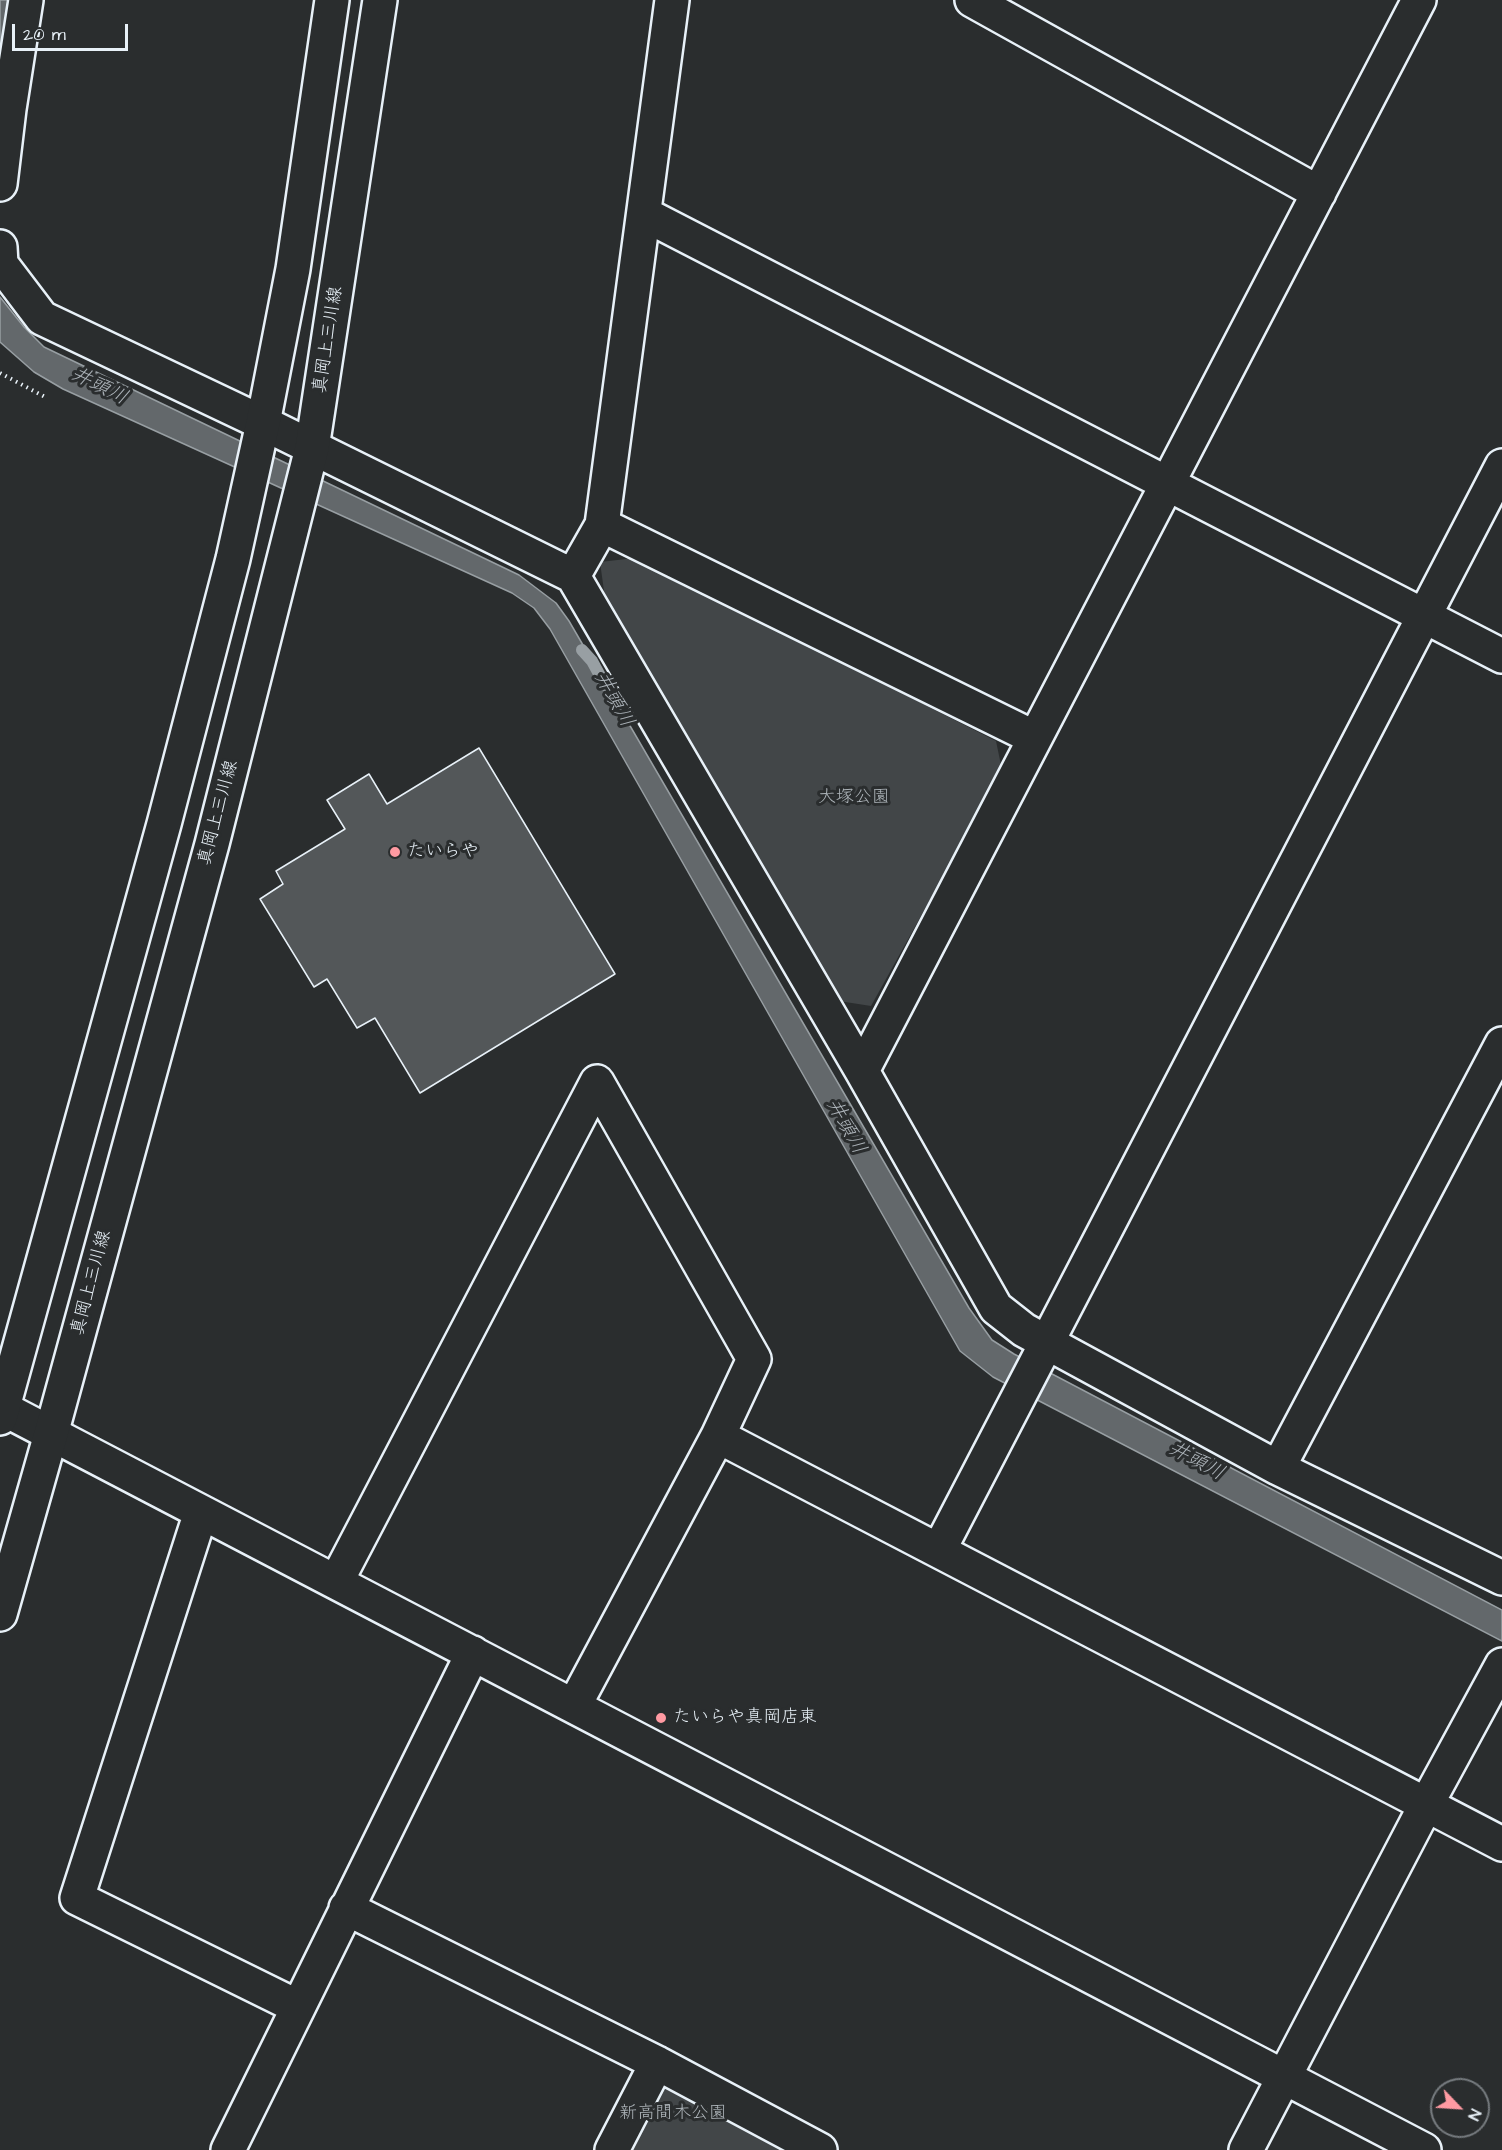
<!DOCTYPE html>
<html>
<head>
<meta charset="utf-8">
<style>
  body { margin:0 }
  #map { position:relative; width:1502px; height:2150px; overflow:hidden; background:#2a2d2e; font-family:"Architects Daughter",sans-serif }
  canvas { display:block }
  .north { position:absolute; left:1430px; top:2078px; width:60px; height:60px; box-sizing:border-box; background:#2a2d2e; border:2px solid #767b7f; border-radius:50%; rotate:115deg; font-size:16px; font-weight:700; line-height:24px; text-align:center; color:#e8f1f8 }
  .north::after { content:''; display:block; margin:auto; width:21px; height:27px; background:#ff9aa2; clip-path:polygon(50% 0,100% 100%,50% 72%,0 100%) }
  .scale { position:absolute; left:12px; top:24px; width:116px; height:27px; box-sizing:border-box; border:3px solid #e8f1f8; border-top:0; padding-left:8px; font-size:18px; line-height:21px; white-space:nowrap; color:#e8f1f8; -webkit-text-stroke:4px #2a2d2e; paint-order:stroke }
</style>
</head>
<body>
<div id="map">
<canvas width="1502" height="2150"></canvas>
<div class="north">N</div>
<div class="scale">20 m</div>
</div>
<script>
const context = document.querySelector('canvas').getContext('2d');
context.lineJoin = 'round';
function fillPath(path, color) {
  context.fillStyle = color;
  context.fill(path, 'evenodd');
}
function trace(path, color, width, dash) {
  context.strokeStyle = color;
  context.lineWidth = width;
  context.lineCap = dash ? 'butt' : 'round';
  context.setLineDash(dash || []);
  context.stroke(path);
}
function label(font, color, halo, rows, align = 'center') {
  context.font = font + ' "Architects Daughter","Klee One",sans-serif';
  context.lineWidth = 6;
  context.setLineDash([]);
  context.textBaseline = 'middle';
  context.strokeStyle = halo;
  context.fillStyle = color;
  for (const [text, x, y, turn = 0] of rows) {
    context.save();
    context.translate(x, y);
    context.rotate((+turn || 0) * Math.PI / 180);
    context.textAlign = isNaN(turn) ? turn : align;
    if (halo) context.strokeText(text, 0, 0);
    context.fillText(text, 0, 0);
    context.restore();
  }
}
const green = new Path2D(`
  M635,558L996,741L1002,770L871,1006L839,1001L605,598L600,562Z
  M657,2063L820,2150H612Z`);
const water = new Path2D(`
  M0,0H8L0,68Z
  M0,297L24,327L44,347L519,575L556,603L569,621L969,1308L992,1340L1014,1354L1502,1610V1641L993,1377L960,1351L550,629L534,608L512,593L63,389L34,372L0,342Z`);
const stream = new Path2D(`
  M582,650L592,661L605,685`);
const building = new Path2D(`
  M479,748L615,974L420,1093L375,1018L357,1028L327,979L314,987L260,899L283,884L276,871L345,829L327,800L369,774L387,804Z`);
const path = new Path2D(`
  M0,373L47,398`);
const minor = new Path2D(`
  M972,0L1319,193
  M0,184L9,109L26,0
  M644,214L1502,656
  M0,247L1,264L42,318L263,423L573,576L862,1071L996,1308L1024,1330L1278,1468L1502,1578
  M602,525L1035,738
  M573,576L602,525L672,0
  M862,1071L1419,0
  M0,1407L1424,2150
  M1278,1468L1502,1044
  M201,1512L77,1898L298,2007
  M939,1550L1502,466
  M336,1582L597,1082L754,1359L718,1436L1502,1844
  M574,1706L718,1436
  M346,1908L657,2063L820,2150
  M228,2150L473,1653
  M612,2150L657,2063
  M1246,2150L1426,1805L1502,1665`);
const major = new Path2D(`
  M0,1418L164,824L233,559L263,423L293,269L332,0
  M0,1614L51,1434L212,844L312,448L380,0`);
const markers = [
  [395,852,6,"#ff9aa2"],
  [661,1718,6,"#ff9aa2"]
];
const streetNames = [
  ["真岡上三川線",329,340,-81],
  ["真岡上三川線",219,813,-75],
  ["真岡上三川線",92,1283,-75]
];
const parkNames = [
  ["大塚公園",854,798],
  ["新高間木公園",673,2114]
];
const poiNames = [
  ["たいらや",407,852],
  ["たいらや真岡店東",673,1718]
];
const waterNames = [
  ["井頭川",99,387,27],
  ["井頭川",613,700,61],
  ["井頭川",845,1127,61],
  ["井頭川",1196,1462,28]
];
fillPath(green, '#424648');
fillPath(water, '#63686b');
trace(water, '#989fa3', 1.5);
trace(stream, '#989fa3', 12);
fillPath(building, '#535759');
trace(building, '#e8f1f8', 1.5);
trace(minor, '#e8f1f8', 38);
trace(major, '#e8f1f8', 38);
trace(path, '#e8f1f8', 4, [1.5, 4.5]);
trace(minor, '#2a2d2e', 33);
trace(major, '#2a2d2e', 33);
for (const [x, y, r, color] of markers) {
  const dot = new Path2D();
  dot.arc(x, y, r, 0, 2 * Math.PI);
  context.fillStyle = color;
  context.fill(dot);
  trace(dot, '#2a2d2e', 2);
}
label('18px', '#e8f1f8', '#2a2d2e', streetNames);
label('18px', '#aeb5ba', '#2a2d2e', parkNames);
label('18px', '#e8f1f8', '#2a2d2e', poiNames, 'left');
label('italic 20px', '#acb3b9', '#2a2d2e', waterNames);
</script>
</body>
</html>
